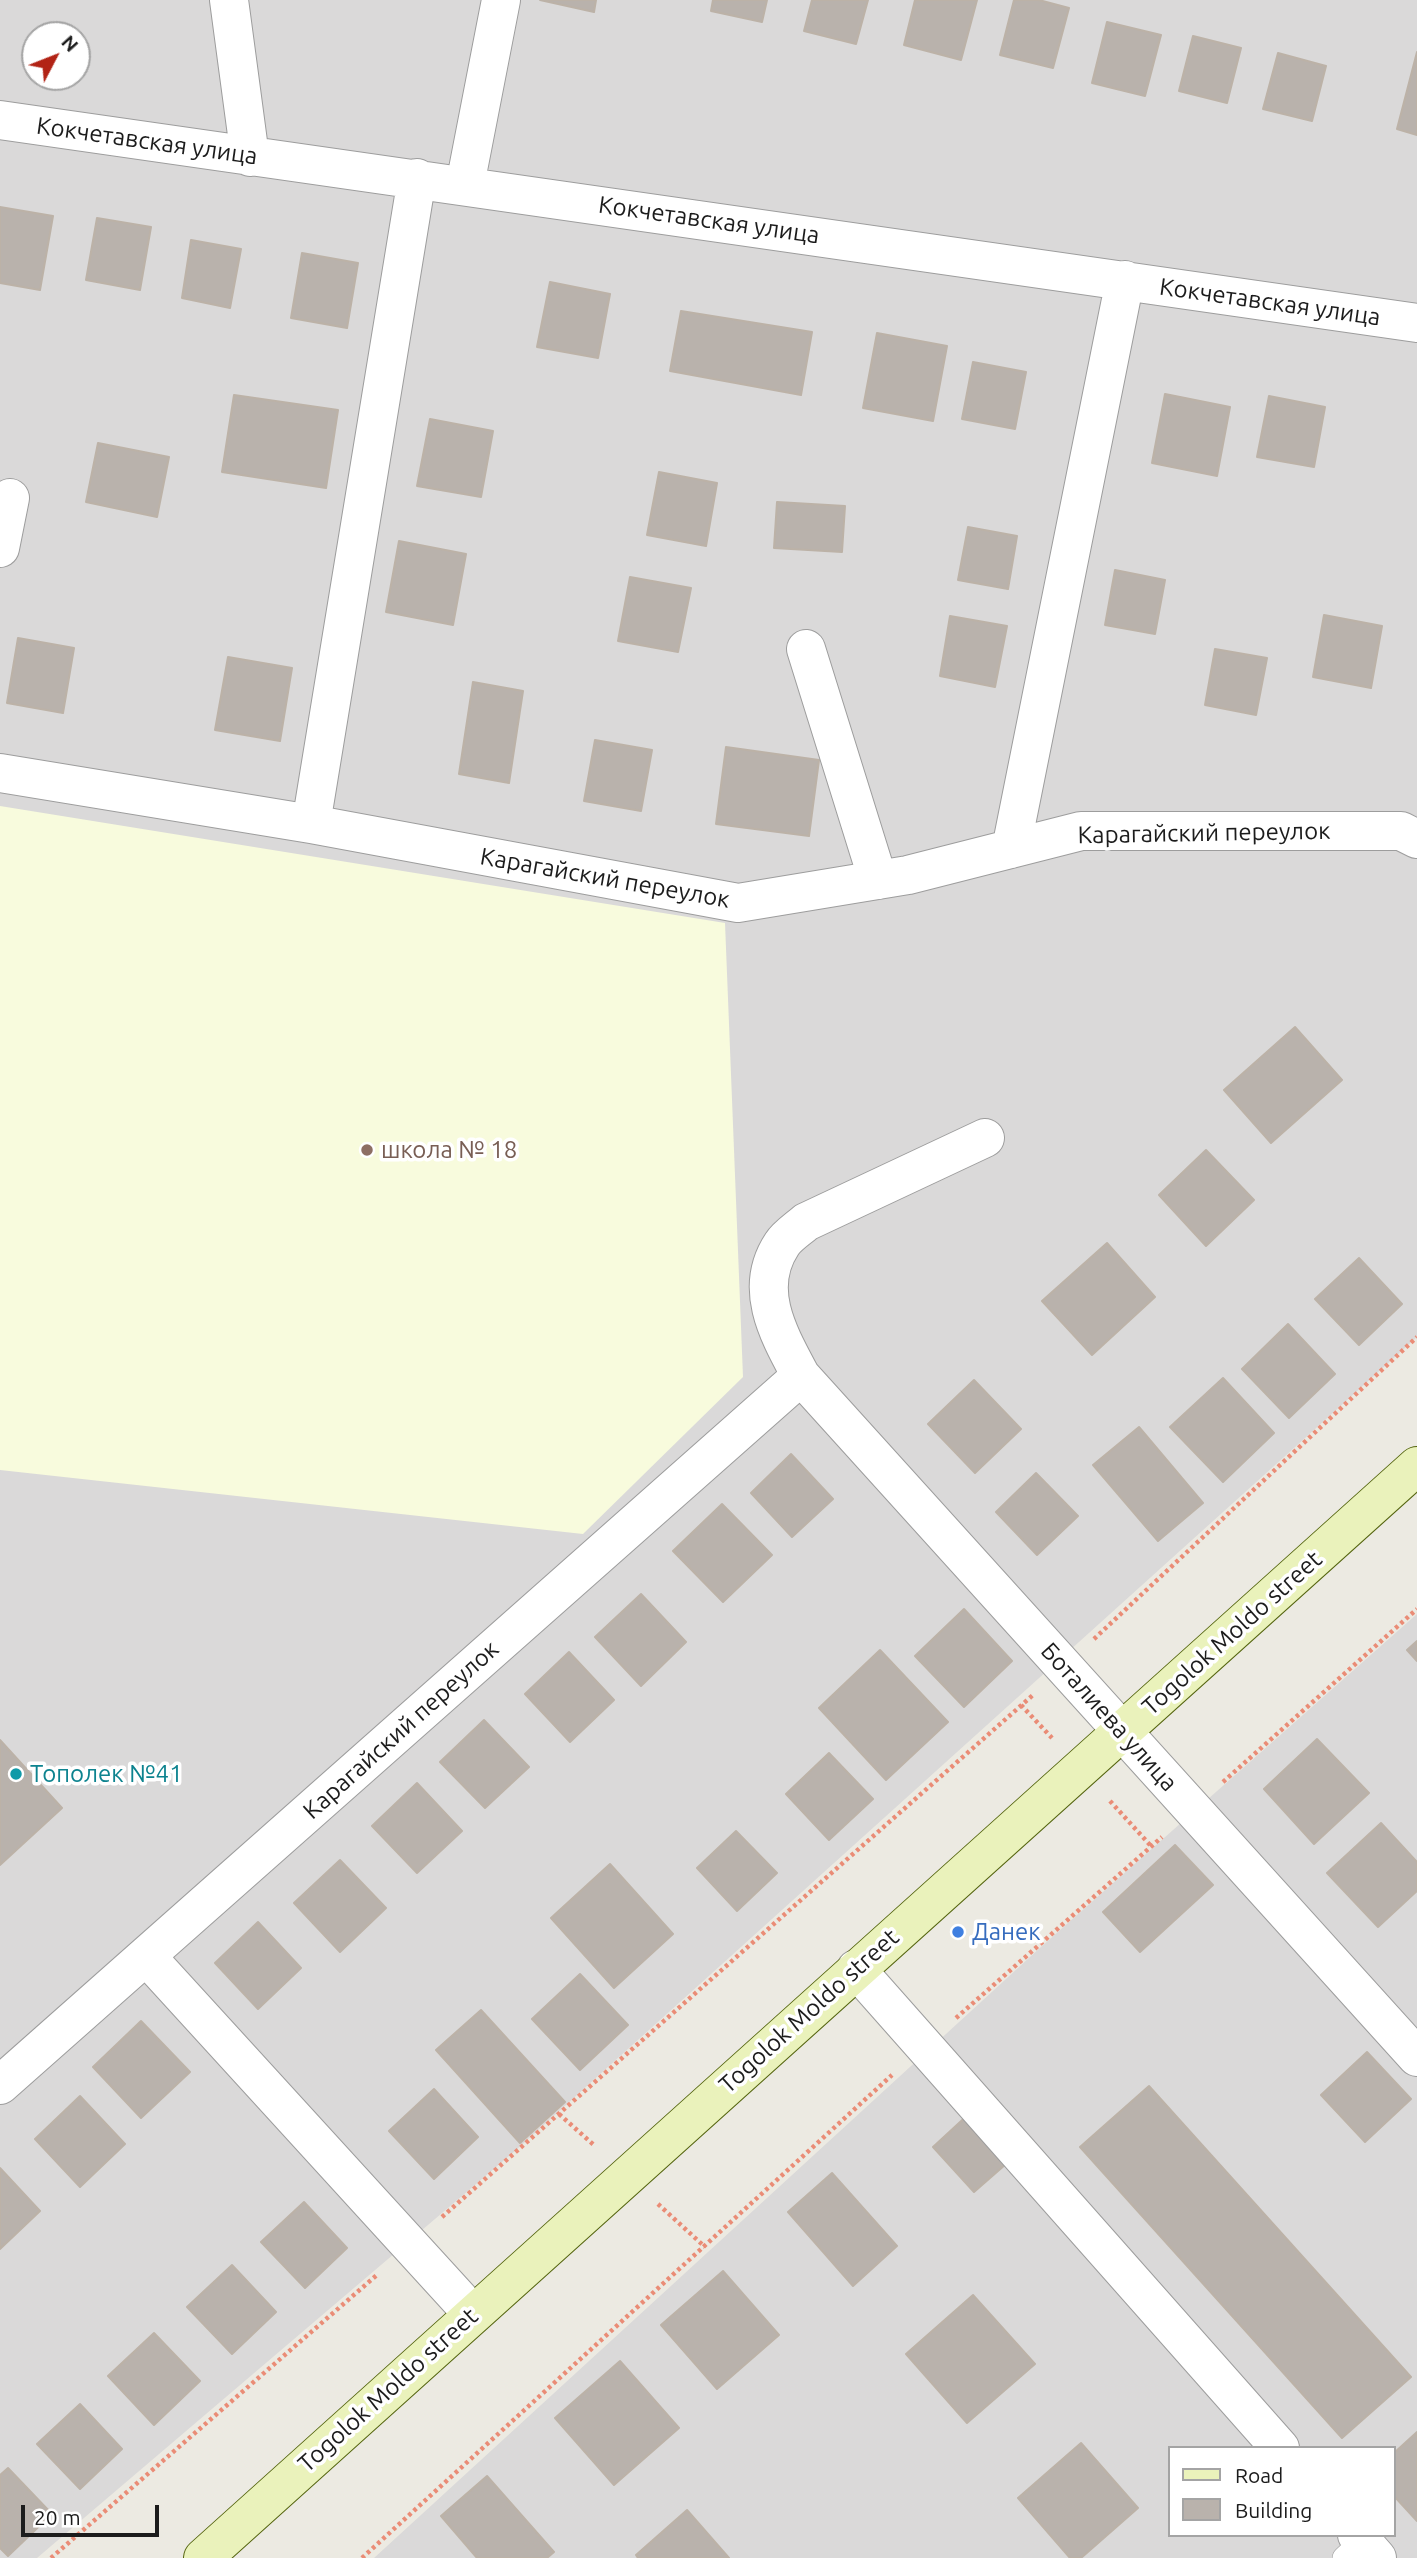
<!DOCTYPE html>
<html>
<head>
<meta charset="utf-8">
<style>
  body { margin:0 }
  #map { position:relative; width:1417px; height:2558px; overflow:hidden; background:#eceae2; font-family:Ubuntu,sans-serif }
  canvas { display:block }
  .legend { position:absolute; left:1168px; top:2446px; width:228px; height:91px; box-sizing:border-box; background:#fff; border:2px solid #a4a4a4; margin:0; padding:9px 12px; list-style:none; font-size:21px; color:#1c1c1c }
  .legend li { display:flex; align-items:center; gap:14px; height:35px }
  .legend b { width:35px; border:2px solid #a4a4a4 }
  .north { position:absolute; left:21px; top:21px; width:70px; height:70px; box-sizing:border-box; background:#fff; border:2px solid #a4a4a4; border-radius:50%; rotate:48deg; font-size:19px; font-weight:700; line-height:28px; text-align:center; color:#1c1c1c }
  .north::after { content:''; display:block; margin:auto; width:24px; height:32px; background:#b22315; clip-path:polygon(50% 0,100% 100%,50% 72%,0 100%) }
  .scale { position:absolute; left:21px; top:2505px; width:138px; height:32px; box-sizing:border-box; border:4px solid #1c1c1c; border-top:0; padding-left:9px; font-size:21px; line-height:24px; white-space:nowrap; color:#1c1c1c; -webkit-text-stroke:5px #fff; paint-order:stroke }
</style>
</head>
<body>
<div id="map">
<canvas width="1417" height="2558"></canvas>
<ul class="legend">
<li><b style="height:9px;background:#eaf2bb"></b>Road</li>
<li><b style="height:19px;background:#b9b2ac"></b>Building</li>
</ul>
<div class="north">N</div>
<div class="scale">20 m</div>
</div>
<script>
const context = document.querySelector('canvas').getContext('2d');
context.lineJoin = 'round';
function fillPath(path, color) {
  context.fillStyle = color;
  context.fill(path, 'evenodd');
}
function trace(path, color, width, dash) {
  context.strokeStyle = color;
  context.lineWidth = width;
  context.lineCap = dash ? 'butt' : 'round';
  context.setLineDash(dash || []);
  context.stroke(path);
}
function label(font, color, halo, rows, align = 'center') {
  context.font = font + ' Ubuntu,sans-serif';
  context.lineWidth = 7;
  context.setLineDash([]);
  context.textBaseline = 'middle';
  context.strokeStyle = halo;
  context.fillStyle = color;
  for (const [text, x, y, turn = 0] of rows) {
    context.save();
    context.translate(x, y);
    context.rotate((+turn || 0) * Math.PI / 180);
    context.textAlign = isNaN(turn) ? turn : align;
    if (halo) context.strokeText(text, 0, 0);
    context.fillText(text, 0, 0);
    context.restore();
  }
}
const residential = new Path2D(`
  M0,0H1417V1337L516,2150L37,2558H0ZM35,35H77V77H35Z
  M1417,1614V2558H374L1042,1946ZM1170,2448H1394V2535H1170Z`);
const education = new Path2D(`
  M0,806L725,923L743,1377L583,1534L0,1470Z`);
const building = new Path2D(`
  M540,0H596L594,12Z
  M713,0H767L762,22L711,11Z
  M812,0H868L856,44L804,31Z
  M915,0H977L961,60L904,45Z
  M1014,0H1039L1069,8L1053,68L1000,55Z
  M1107,22L1161,35L1145,96L1092,83Z
  M1193,36L1241,48L1227,103L1179,91Z
  M1417,52V135L1397,129Z
  M1278,53L1326,66L1312,121L1263,109Z
  M0,207L53,216L40,290L0,283Z
  M97,218L151,227L140,290L86,280Z
  M191,240L241,249L230,308L182,298Z
  M302,253L358,263L347,328L291,318Z
  M550,282L610,294L598,358L537,347Z
  M681,311L812,332L801,395L670,371Z
  M877,333L947,346L933,421L863,408Z
  M973,362L1026,372L1015,429L962,419Z
  M1165,394L1230,407L1217,476L1152,463Z
  M234,395L338,410L326,488L222,472Z
  M1269,396L1325,407L1314,467L1257,457Z
  M430,419L493,431L481,497L417,486Z
  M98,443L169,457L157,517L86,502Z
  M659,472L717,483L706,546L647,535Z
  M777,502L845,506L842,552L774,548Z
  M968,527L1017,536L1008,589L958,580Z
  M399,541L466,554L453,625L386,612Z
  M1115,570L1165,580L1155,634L1105,625Z
  M630,577L691,588L678,652L618,641Z
  M1324,615L1382,626L1371,688L1313,677Z
  M950,616L1007,626L995,687L940,676Z
  M18,638L74,648L63,713L7,703Z
  M1215,649L1267,658L1256,715L1205,705Z
  M228,657L292,668L280,741L215,730Z
  M473,682L523,691L509,783L459,774Z
  M595,740L652,750L641,811L584,801Z
  M726,747L819,760L809,836L716,824Z
  M1295,1027L1342,1080L1271,1143L1224,1090Z
  M1206,1150L1254,1200L1206,1246L1159,1195Z
  M1107,1243L1155,1297L1092,1355L1042,1301Z
  M1359,1258L1402,1304L1359,1345L1315,1299Z
  M1288,1324L1335,1374L1289,1418L1242,1369Z
  M1223,1378L1274,1433L1223,1482L1170,1427Z
  M974,1380L1021,1429L975,1473L928,1424Z
  M1139,1427L1203,1503L1158,1541L1093,1465Z
  M791,1454L833,1499L792,1537L751,1493Z
  M1036,1473L1078,1516L1037,1555L996,1512Z
  M722,1504L772,1555L723,1602L673,1551Z
  M641,1594L686,1642L641,1686L595,1637Z
  M964,1609L1012,1661L964,1707L915,1656Z
  M1417,1641V1661L1407,1650Z
  M880,1650L948,1722L886,1780L819,1708Z
  M569,1652L614,1700L570,1742L525,1694Z
  M484,1720L529,1767L485,1808L440,1762Z
  M1317,1739L1369,1793L1314,1844L1264,1789Z
  M0,1740L62,1808L0,1865Z
  M829,1753L873,1799L829,1840L786,1794Z
  M417,1783L462,1831L417,1873L372,1826Z
  M1381,1823L1417,1862V1891L1378,1927L1327,1873Z
  M736,1831L777,1873L737,1911L697,1868Z
  M1175,1845L1213,1885L1140,1952L1103,1912Z
  M340,1860L386,1908L340,1952L294,1903Z
  M610,1864L673,1934L614,1988L551,1918Z
  M258,1922L301,1968L258,2009L215,1963Z
  M580,1974L628,2025L580,2070L532,2019Z
  M481,2010L565,2102L520,2143L436,2050Z
  M141,2021L190,2072L141,2118L93,2067Z
  M1367,2052L1411,2099L1365,2142L1321,2095Z
  M1149,2086L1411,2377L1342,2438L1080,2147Z
  M434,2089L478,2137L434,2179L389,2131Z
  M80,2096L125,2144L80,2187L35,2139Z
  M972,2111L1014,2157L974,2192L933,2147Z
  M0,2168L40,2211L0,2249Z
  M832,2173L897,2246L853,2286L788,2212Z
  M304,2202L347,2248L305,2288L261,2242Z
  M232,2265L276,2312L232,2354L187,2307Z
  M723,2271L779,2335L717,2389L661,2325Z
  M973,2295L1035,2364L967,2423L906,2354Z
  M154,2333L200,2381L154,2425L108,2376Z
  M620,2361L679,2428L614,2485L555,2418Z
  M80,2404L122,2449L80,2489L37,2444Z
  M1417,2432V2521L1394,2496V2453Z
  M1081,2443L1138,2508L1081,2558H1070L1018,2498Z
  M8,2468L52,2514L8,2556L0,2548V2475Z
  M487,2476L554,2552L547,2558H477L441,2516Z
  M687,2510L729,2558H638L636,2555Z`);
const path = new Path2D(`
  M1094,1639L1417,1337
  M1021,1705L1052,1738
  M1223,1782L1417,1609
  M1110,1801L1151,1846
  M956,2018L1162,1837
  M559,2114L595,2146
  M658,2204L705,2247
  M442,2217L1033,1695
  M51,2558L378,2274
  M362,2558L892,2075`);
const lane = new Path2D(`
  M1344,2558L1362,2541`);
const street = new Path2D(`
  M229,0L250,157
  M0,120L1417,323
  M465,185L501,0
  M0,548L10,498
  M806,649L878,880
  M0,773L311,824L738,903L908,875L1081,831H1401L1417,839
  M311,824L417,178
  M1011,849L1125,280
  M985,1138L806,1222C798,1229 787,1236 782,1244C752,1289 779,1335 801,1376L1417,2057
  M146,1956L472,2313
  M856,1969L1280,2448
  M0,2085L801,1376
  M1357,2535L1377,2558`);
const secondary = new Path2D(`
  M203,2558L1417,1466`);
const markers = [
  [367,1150,7,"#8d6e63"],
  [16,1774,7,"#0f9aa8"],
  [958,1932,7,"#3f7fe0"]
];
const streetNames = [
  ["Кокчетавская улица",147,141,8],
  ["Кокчетавская улица",709,220,8],
  ["Кокчетавская улица",1270,302,8],
  ["Карагайский переулок",1204,833,-1],
  ["Карагайский переулок",605,878,10],
  ["Togolok Moldo street",1232,1633,-42],
  ["Боталиева улица",1109,1717,48],
  ["Карагайский переулок",401,1730,-42],
  ["Togolok Moldo street",809,2011,-42],
  ["Togolok Moldo street",388,2390,-42]
];
const educationNames = [
  ["школа № 18",381,1150]
];
const cultureNames = [
  ["Тополек №41",30,1774]
];
const shopNames = [
  ["Данек",972,1932]
];
fillPath(residential, '#dad9d9');
fillPath(education, '#f8fbdd');
fillPath(building, '#b9b2ac');
trace(building, '#bcb2a7', 2);
trace(lane, '#9d9d9d', 24);
trace(street, '#9d9d9d', 40);
trace(secondary, '#556510', 40);
trace(path, '#ea8c76', 4.5, [3.5, 3.5]);
trace(lane, '#fff', 23);
trace(street, '#fff', 38);
trace(secondary, '#eaf2bb', 38);
for (const [x, y, r, color] of markers) {
  const dot = new Path2D();
  dot.arc(x, y, r, 0, 2 * Math.PI);
  context.fillStyle = color;
  context.fill(dot);
  trace(dot, '#fff', 2.5);
}
label('24px', '#1c1c1c', '#fff', streetNames);
label('24px', '#785e54', '#fff', educationNames, 'left');
label('24px', '#0d838f', '#fff', cultureNames, 'left');
label('24px', '#366cbe', '#fff', shopNames, 'left');
</script>
</body>
</html>
